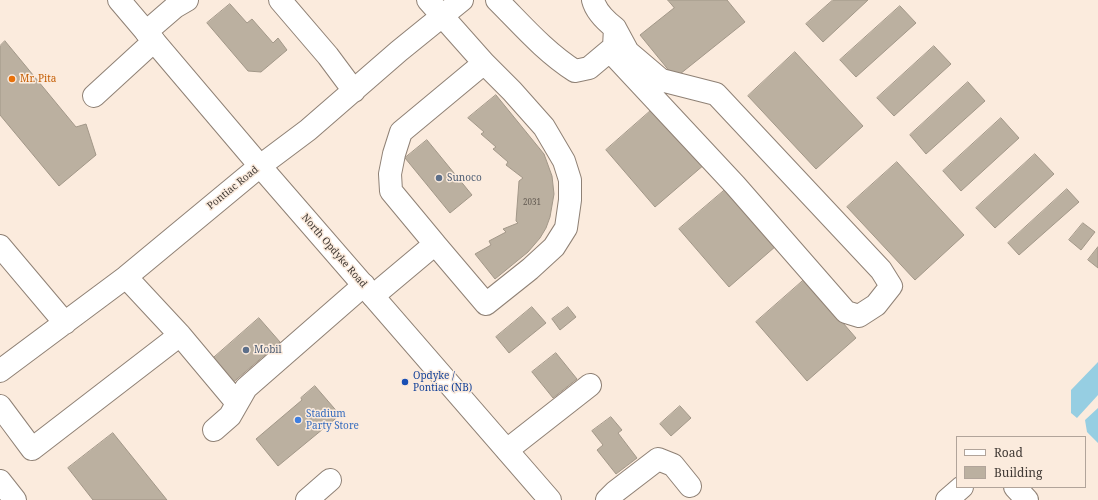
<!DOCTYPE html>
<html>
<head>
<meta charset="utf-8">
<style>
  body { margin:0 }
  #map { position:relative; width:1098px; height:500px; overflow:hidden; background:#fbebdd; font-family:"Noto Serif",serif }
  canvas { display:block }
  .legend { position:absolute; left:956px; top:436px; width:130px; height:52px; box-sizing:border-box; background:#fbebdd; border:1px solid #b1a49a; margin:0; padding:5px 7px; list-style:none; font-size:12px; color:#413a35 }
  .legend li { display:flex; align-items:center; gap:8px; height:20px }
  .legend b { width:20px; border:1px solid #b1a49a }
</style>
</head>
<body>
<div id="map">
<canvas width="1098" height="500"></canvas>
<ul class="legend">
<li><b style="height:5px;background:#fff"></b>Road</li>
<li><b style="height:11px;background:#bbb0a0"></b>Building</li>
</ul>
</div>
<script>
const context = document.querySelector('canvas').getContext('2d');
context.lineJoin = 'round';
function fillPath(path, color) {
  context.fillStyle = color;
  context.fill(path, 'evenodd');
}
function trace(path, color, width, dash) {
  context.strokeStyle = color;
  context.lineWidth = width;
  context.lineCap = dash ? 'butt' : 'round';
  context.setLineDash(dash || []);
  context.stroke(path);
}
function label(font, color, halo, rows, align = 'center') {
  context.font = font + ' "Noto Serif",serif';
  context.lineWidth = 3;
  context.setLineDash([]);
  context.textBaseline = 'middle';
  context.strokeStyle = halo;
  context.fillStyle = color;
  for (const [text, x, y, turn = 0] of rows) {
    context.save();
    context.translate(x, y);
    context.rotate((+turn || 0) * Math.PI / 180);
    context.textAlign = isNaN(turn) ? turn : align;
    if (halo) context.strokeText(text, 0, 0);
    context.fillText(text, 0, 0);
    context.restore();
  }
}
const water = new Path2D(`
  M1098,362V395L1077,418L1071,413V390Z
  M1098,408V443L1087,432L1085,420Z`);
const building = new Path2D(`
  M668,0H727L745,22L675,78L640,35L674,8Z
  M833,0H868L823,42L806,24Z
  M230,4L247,23L252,19L273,43L278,38L287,50L261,72L248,71L207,23Z
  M900,6L916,23L856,77L840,60Z
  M5,41L76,127L86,124L96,155L59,186L0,115V46Z
  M934,46L951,64L894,116L877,98Z
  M795,52L863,126L816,169L748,96Z
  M968,82L985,101L926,154L910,135Z
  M496,95L544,154L552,176L554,194L550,217L546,228L540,238L528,252L495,279L475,254L491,245L489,241L506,232L503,229L518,223L516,221L519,181L523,178L506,165L508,162L493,149L496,147L481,134L484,132L468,118Z
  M655,107L705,164L655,207L606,150Z
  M1001,118L1019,138L961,191L943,171Z
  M427,140L472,195L450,213L405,158Z
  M1035,154L1054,174L995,228L976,208Z
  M897,162L964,235L915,280L847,207Z
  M726,189L776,246L729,287L679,229Z
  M1067,189L1079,202L1019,255L1008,243Z
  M1083,223L1095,232L1081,250L1069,240Z
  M1098,247V268L1088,260Z
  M805,279L856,338L807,381L756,322Z
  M532,307L546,323L509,353L496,337Z
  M568,307L576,317L560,330L552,319Z
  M259,318L280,342L230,385L210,361Z
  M556,353L577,379L553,398L532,372Z
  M315,386L340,415L278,466L256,439L302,400L301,398Z
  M680,406L691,418L671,436L660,424Z
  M611,417L622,430L618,433L637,458L616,474L597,450L603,445L592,431Z
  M113,433L167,500H93L68,468Z`);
const minor = new Path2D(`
  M280,0L328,56L354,91
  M428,0L484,63L512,91L544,127L564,161L570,180V200L566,228L554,247L530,269L486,304L435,244
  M497,0C522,25 545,52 575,71L589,68L614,47L615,28C606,21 596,12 593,0
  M146,32L175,7L187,0
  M610,51L735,185L846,312L859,316L876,305L891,286L881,270L716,94L661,80L628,52L615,28
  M94,96L154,41
  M0,246L65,323
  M126,277L180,335L237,403
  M373,296L435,244L391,191L390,174L394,154L401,132L484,63
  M0,371L126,277L260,166L308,130L399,51L462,0
  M0,406L32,449L180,335
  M214,430L230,416L246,388L364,285
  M507,450L590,385
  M0,481L15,500
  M1015,487L1027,500
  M307,500L330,480
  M607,500L615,492L658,459L673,465L690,486
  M947,500L962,487`);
const major = new Path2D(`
  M119,0L260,166L550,500`);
const markers = [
  [12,79,4,"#e8710a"],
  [439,178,4,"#5c6f8a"],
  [246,350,4,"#5c6f8a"],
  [405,382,4,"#1a4fb4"],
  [298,420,4,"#3f7fe0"]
];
const numberNames = [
  ["2031",532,203]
];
const foodNames = [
  ["Mr. Pita",20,79]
];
const serviceNames = [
  ["Sunoco",447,178],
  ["Mobil",254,350]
];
const streetNames = [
  ["Pontiac Road",233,188,-39],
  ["North Opdyke Road",334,251,49]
];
const transitNames = [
  ["Opdyke /",413,376],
  ["Pontiac (NB)",413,388]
];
const shopNames = [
  ["Stadium",306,414],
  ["Party Store",306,426]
];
fillPath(water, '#96cee2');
fillPath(building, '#bbb0a0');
trace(building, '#a29788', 1);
trace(minor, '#8f8175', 24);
trace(major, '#8f8175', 24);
trace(minor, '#fff', 22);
trace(major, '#fff', 22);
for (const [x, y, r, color] of markers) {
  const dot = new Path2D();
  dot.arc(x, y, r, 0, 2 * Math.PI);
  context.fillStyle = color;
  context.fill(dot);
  trace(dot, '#fbebdd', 1.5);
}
label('8px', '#605850', null, numberNames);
label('10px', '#c56008', '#fbebdd', foodNames, 'left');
label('10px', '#4e5e75', '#fbebdd', serviceNames, 'left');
label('10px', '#413a35', '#fbebdd', streetNames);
label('10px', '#164399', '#fbebdd', transitNames, 'left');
label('10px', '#366cbe', '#fbebdd', shopNames, 'left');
</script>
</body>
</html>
